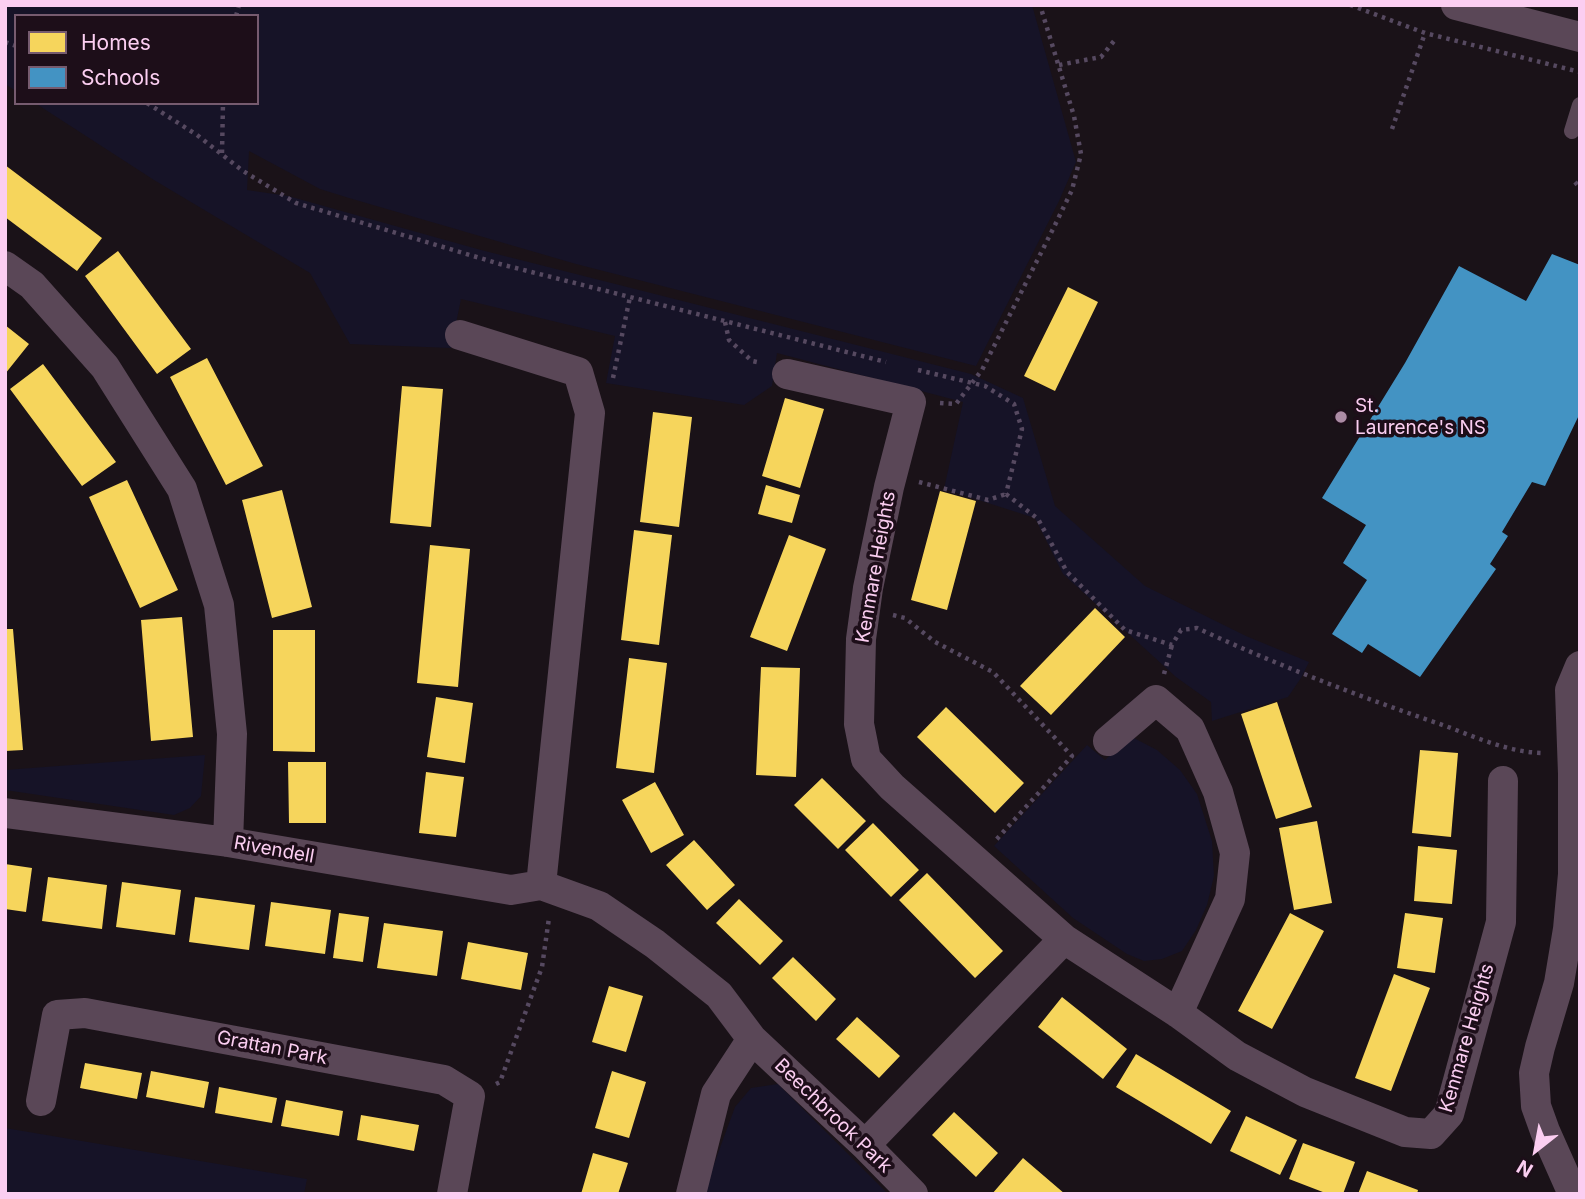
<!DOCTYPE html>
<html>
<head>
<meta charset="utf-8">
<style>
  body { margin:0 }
  #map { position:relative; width:1585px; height:1199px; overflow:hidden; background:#1a1218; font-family:Inter,sans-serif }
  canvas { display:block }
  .frame { position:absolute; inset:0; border:7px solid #fbcef1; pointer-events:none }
  .legend { position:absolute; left:14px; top:14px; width:245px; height:91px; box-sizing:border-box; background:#1d0e19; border:2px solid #765b6f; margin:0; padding:9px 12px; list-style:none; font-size:21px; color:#fbcef1 }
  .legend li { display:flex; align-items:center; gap:14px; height:35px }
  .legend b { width:35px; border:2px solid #765b6f }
  .north { position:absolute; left:1501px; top:1115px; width:70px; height:70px; -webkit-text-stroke:5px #1d0e19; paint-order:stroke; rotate:211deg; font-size:19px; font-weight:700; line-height:28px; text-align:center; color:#fbcef1 }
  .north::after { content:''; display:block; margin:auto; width:24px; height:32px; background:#fbcef1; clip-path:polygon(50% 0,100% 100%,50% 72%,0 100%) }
</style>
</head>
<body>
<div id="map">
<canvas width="1585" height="1199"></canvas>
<div class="frame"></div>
<ul class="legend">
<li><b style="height:19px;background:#f6d55c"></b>Homes</li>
<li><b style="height:19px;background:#4393c3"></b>Schools</li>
</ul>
<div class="north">N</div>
</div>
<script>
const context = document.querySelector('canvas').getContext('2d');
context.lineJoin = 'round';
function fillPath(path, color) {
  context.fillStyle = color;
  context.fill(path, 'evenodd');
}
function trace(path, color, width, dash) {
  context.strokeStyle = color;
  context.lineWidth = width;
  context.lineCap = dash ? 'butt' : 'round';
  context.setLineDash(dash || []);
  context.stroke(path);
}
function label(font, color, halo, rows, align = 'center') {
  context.font = font + ' Inter,sans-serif';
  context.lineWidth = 7;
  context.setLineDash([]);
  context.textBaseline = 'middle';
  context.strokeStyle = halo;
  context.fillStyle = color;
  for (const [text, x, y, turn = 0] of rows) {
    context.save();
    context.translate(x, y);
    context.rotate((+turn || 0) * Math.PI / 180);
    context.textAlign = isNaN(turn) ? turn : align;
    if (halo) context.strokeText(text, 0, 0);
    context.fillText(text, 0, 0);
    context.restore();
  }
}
const green = new Path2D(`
  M5,5H1032L1076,162L1059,201L976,366L576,264L349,198L320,189L249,151L247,190L288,196L481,250L971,374L1023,398L1055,506L1145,586L1246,636L1309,662L1301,678L1288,697L1212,721L1211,702L1176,677L1063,574L1035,518L944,489L963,402L777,353L772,386L744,405L606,383L615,336L461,299L451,348L350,344L310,273L154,180L35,103H257V16H16V91L5,84Z
  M1130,736L1157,750L1180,770L1197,794L1212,841L1214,876L1207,905L1196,930L1182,951L1162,959L1144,961L1127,954L1073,918L994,846L1087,745L1105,760Z
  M205,755L201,796L190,808L174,815L5,790V770Z
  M778,1084L888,1194H703L735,1107L751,1088Z
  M5,1128L307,1179L304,1194H5Z`);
const homes = new Path2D(`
  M5,165L102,238L77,271L5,217Z
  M118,251L191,349L157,374L85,276Z
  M1068,287L1098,302L1055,391L1024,376Z
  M5,325L29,344L5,374Z
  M207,358L263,466L226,485L170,377Z
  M43,364L116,462L82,486L10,389Z
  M402,386L443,389L431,527L390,523Z
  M785,398L824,409L800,488L762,476Z
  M653,412L692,417L679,527L640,522Z
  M127,480L178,590L140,608L89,497Z
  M766,485L800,495L792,523L758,514Z
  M282,490L312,607L272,618L242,500Z
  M940,491L976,501L947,610L911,600Z
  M634,530L672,535L659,645L621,640Z
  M789,535L826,549L787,651L750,637Z
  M430,545L470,549L458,687L417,683Z
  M1095,608L1125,637L1051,715L1020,686Z
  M182,617L193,737L151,741L141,620Z
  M5,629H13L23,750L5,751Z
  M273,630H315V752L273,751Z
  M629,658L667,663L654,773L616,768Z
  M761,667L800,668L796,777L756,775Z
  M436,697L473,703L465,763L427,757Z
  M1277,702L1312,807L1276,819L1241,714Z
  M946,707L1024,783L995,813L917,737Z
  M1420,750L1458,753L1451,837L1412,833Z
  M288,762H326V823H289Z
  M426,772L464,777L456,837L419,833Z
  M822,778L866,821L838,849L794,805Z
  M655,782L684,835L651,853L622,800Z
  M1317,821L1332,903L1294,910L1279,828Z
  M873,823L919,870L891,897L845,850Z
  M694,840L735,885L707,910L666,865Z
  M1418,846L1457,850L1452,904L1414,901Z
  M5,864L32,868L26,912L5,909Z
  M927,873L1003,951L975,978L899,900Z
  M48,877L107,885L102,929L42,921Z
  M122,882L181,890L175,935L116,927Z
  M195,897L255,905L249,950L189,942Z
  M739,899L783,941L760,965L716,923Z
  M271,902L331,910L325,954L265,946Z
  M339,913L369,917L363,962L333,958Z
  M1290,913L1324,931L1272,1029L1238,1011Z
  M1405,913L1443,918L1435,973L1397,968Z
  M384,923L443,931L437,976L377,968Z
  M468,942L528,953L521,990L461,979Z
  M793,957L836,999L816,1021L772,978Z
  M1394,974L1430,988L1391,1091L1355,1078Z
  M609,986L643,996L626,1052L592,1042Z
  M1062,997L1127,1049L1103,1079L1038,1027Z
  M857,1017L900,1056L879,1078L836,1039Z
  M1136,1054L1231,1111L1211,1144L1116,1087Z
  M85,1063L142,1073L137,1099L80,1088Z
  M151,1071L209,1082L204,1108L146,1097Z
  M612,1071L646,1082L629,1138L595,1128Z
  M219,1087L277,1098L272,1123L215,1113Z
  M286,1100L343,1111L339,1136L281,1126Z
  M954,1112L998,1153L976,1177L932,1135Z
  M361,1115L419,1125L414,1151L357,1140Z
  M1246,1116L1297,1140L1280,1175L1230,1151Z
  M1303,1143L1355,1162L1343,1194H1328L1289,1179Z
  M593,1153L628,1163L618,1194H581Z
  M1023,1158L1065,1194H992Z
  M1367,1171L1418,1190L1417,1194H1358Z`);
const schools = new Path2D(`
  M1552,254L1580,265V413L1545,486L1532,482L1502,532L1508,536L1490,564L1496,569L1420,677L1368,644L1362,653L1332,634L1367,580L1343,563L1366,525L1322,498L1405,363L1459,266L1526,301Z`);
const path = new Path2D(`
  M1350,5L1425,33L1580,72
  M236,16L239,5
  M5,42L16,46
  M1059,65L1101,57L1114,41
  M147,103L197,135L243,171L296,203L500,264L886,362
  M1392,129L1425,33
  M222,153L223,103
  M1575,182L1580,188
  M725,322L729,340L752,361L761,363
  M918,370L985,386L1014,404L1022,429L1006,494
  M613,378L630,297
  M940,403L956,404L982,370L1054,227L1072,190L1081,154L1074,116L1040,5
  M919,482L988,500L1006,494
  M1006,494L1038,519L1067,572L1125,630L1172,645L1181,630L1197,628C1275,664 1355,695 1437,723C1472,735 1507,753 1545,753
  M893,615L905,618L935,642L993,672L1072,756L996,840
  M1164,674L1172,645
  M496,1084L500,1082L542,967L549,918`);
const lane = new Path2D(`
  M1572,131L1580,105`);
const street = new Path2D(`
  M1456,5L1580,37
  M5,266L32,285L105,367L182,489L219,605L232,734L228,842
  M460,335L578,372L590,413L541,885
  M787,374L911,402L889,487L868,588L861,639L859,724L866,759L892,787L1064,939L1178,1013L1237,1056L1305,1092L1405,1132L1431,1134L1449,1114L1501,922L1503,781
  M1108,741L1156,700L1190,729L1218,792L1235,853L1230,899L1178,1013
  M5,813L228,842L511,890L541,885L599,906L655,944L719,995L752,1039L865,1145L913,1194
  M41,1101L57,1015L85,1013L444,1080L470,1096L452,1194
  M865,1145L1064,939
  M691,1194L716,1094L752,1039
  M1573,1194L1545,1131L1536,1106L1534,1073L1540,1047L1559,983L1568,929L1573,874V774L1570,690L1580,666`);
const markers = [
  [1341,417,7,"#ac8ca5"]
];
const poiNames = [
  ["St.",1355,406],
  ["Laurence's NS",1355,428]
];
const streetNames = [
  ["Kenmare Heights",876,567,-80],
  ["Rivendell",274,850,10],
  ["Kenmare Heights",1467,1038,-74],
  ["Grattan Park",272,1048,11],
  ["Beechbrook Park",833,1116,44]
];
fillPath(green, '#161327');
fillPath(homes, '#f6d55c');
fillPath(schools, '#4393c3');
trace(path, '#564960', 4.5, [3.5, 5]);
trace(lane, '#5a4757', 16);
trace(street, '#5a4757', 30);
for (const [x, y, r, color] of markers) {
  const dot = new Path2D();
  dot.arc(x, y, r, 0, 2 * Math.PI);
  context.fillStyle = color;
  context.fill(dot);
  trace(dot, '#1d0e19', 2.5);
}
label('19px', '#fbcef1', '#1d0e19', poiNames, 'left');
label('19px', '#fbcef1', '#1d0e19', streetNames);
</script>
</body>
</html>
